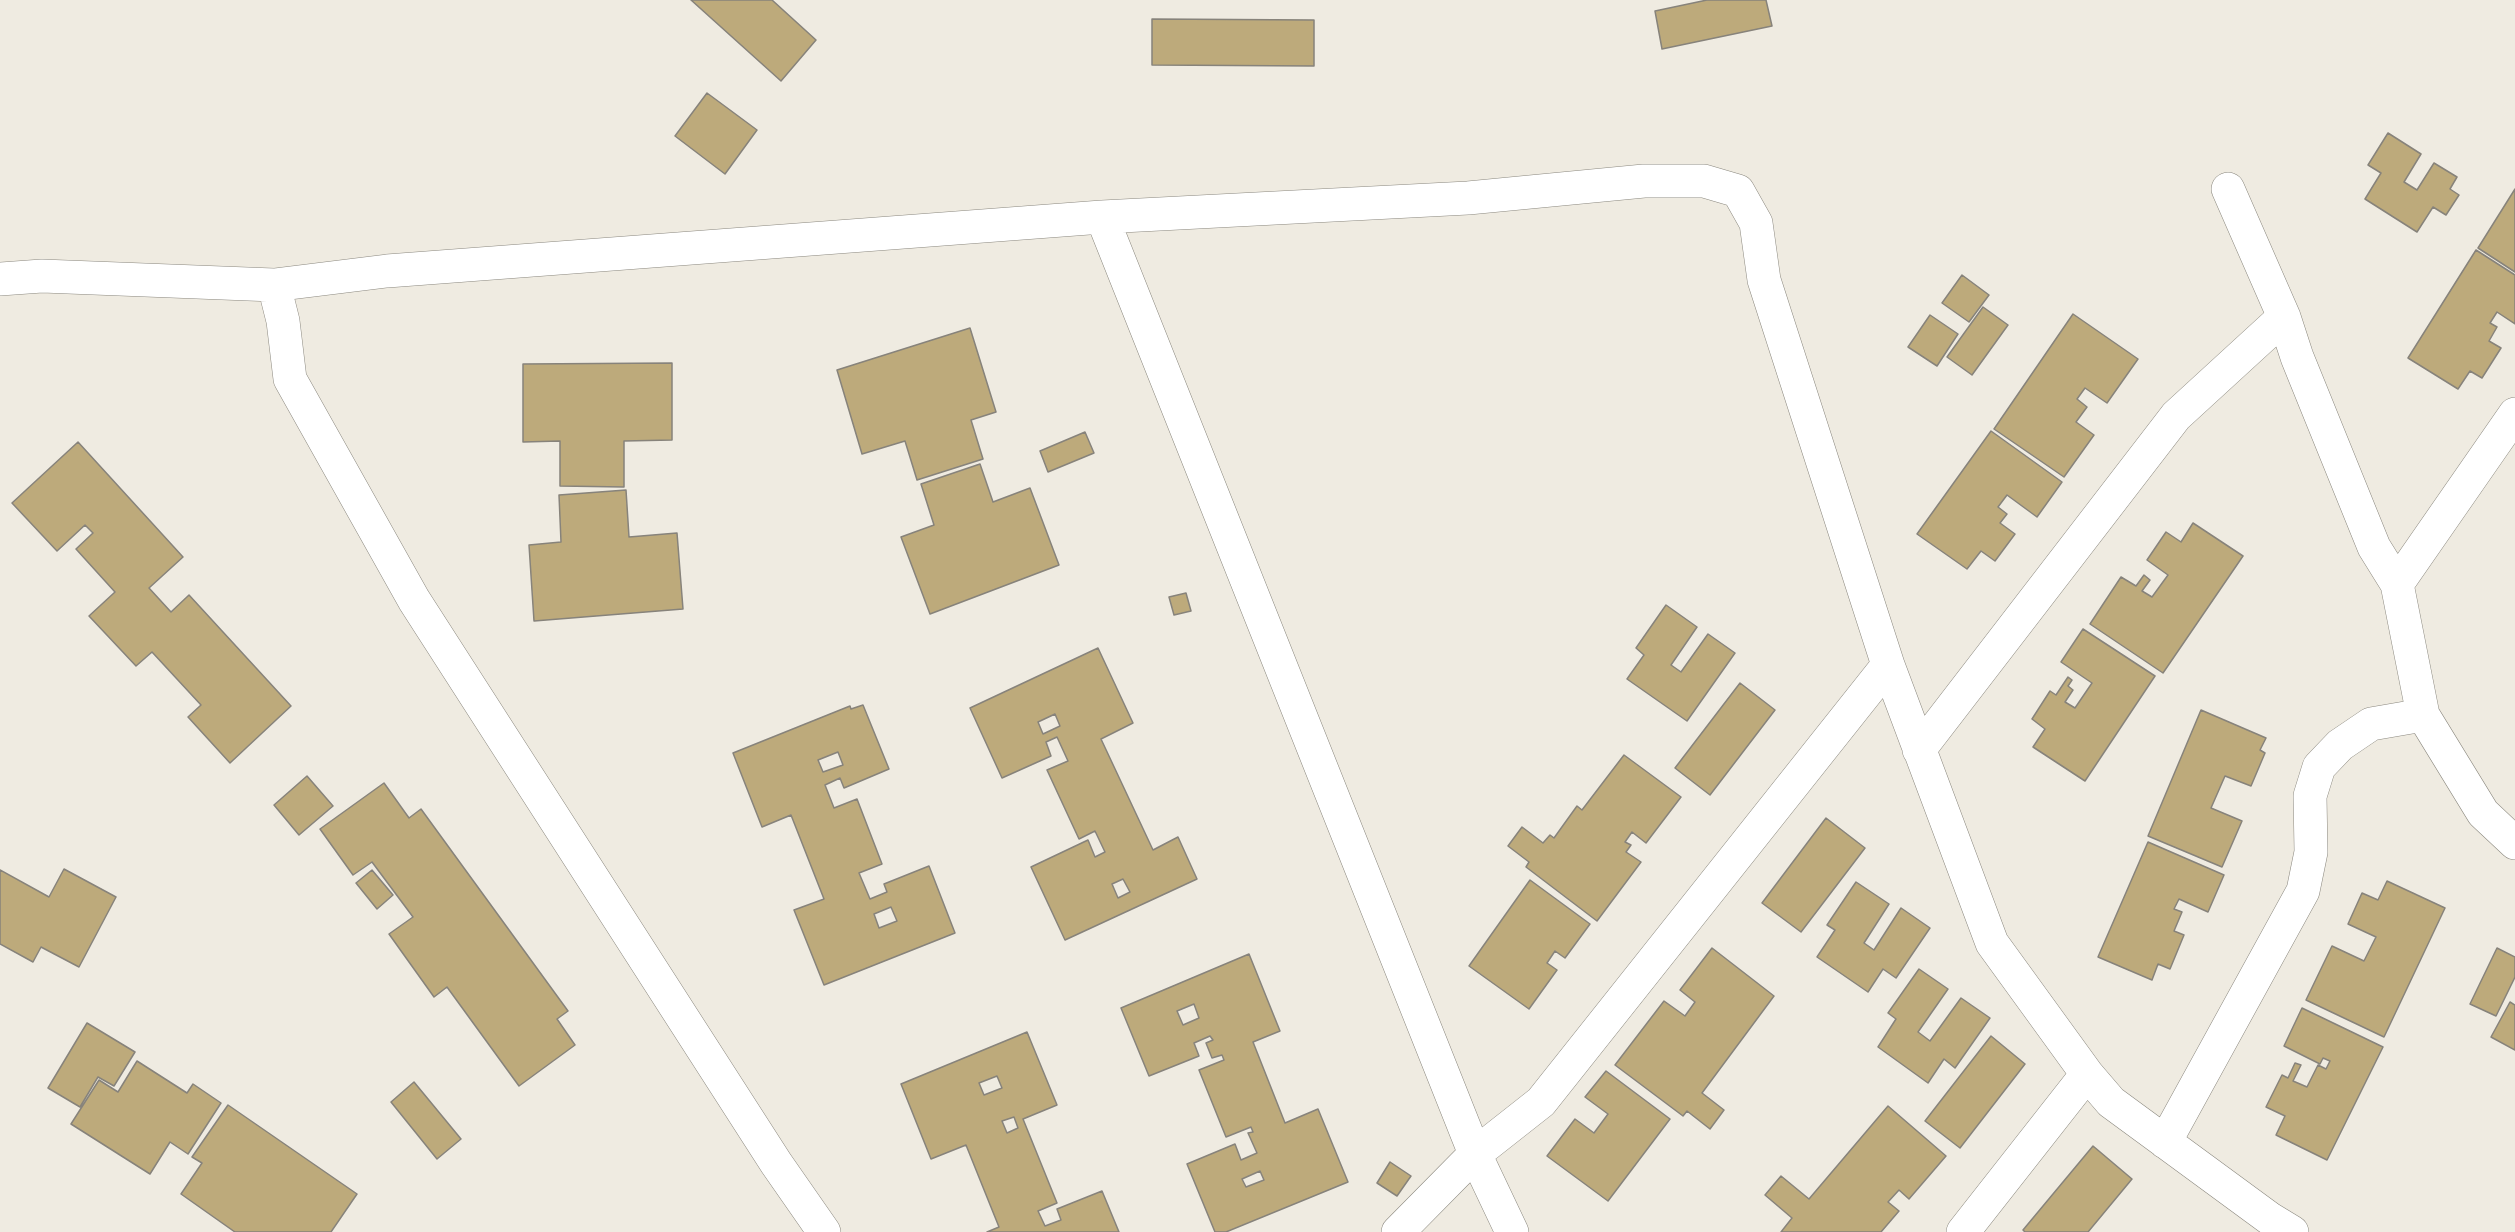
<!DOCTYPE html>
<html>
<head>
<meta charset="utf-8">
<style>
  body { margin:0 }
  canvas { display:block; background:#efebe1 }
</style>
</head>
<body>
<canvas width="2515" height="1232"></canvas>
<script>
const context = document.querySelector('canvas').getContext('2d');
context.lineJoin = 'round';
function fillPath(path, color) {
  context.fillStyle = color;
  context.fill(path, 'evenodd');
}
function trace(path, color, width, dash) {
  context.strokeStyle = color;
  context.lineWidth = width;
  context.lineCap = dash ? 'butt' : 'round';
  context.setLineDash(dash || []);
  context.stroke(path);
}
const building = new Path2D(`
  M691,0H772L816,40L781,81Z
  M1707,0H1766L1772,26L1662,49L1655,11Z
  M1152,19L1314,20V66L1152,65Z
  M707,93L757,130L725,174L675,136Z
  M2388,133L2421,154L2404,182L2417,190L2434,163L2457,177L2450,189L2459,195L2446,215L2433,207L2417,232L2365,199L2381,173L2368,165Z
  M2515,189V272L2478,248Z
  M2476,250L2515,275V324L2497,312L2490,323L2497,327L2489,341L2501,348L2482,378L2470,371L2458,389L2408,358Z
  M1962,275L1989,295L1969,322L1942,303Z
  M1983,307L2008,325L1972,375L1947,357Z
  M2073,314L2138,359L2107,403L2085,388L2077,399L2087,407L2076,422L2094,435L2064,477L1994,429Z
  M1930,315L1958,334L1937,366L1908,347Z
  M970,328L996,412L971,420L983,459L917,480L905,441L862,454L837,370Z
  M672,363V440L624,441V487L560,486V441L523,442V364Z
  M1991,431L2062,482L2037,517L2007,495L1998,507L2007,514L2000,523L2015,534L1995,561L1981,551L1967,569L1917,534Z
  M1085,432L1094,453L1048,472L1040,451Z
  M78,442L183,557L149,588L171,612L189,595L291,706L230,763L188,717L201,705L152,652L136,666L89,616L115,592L76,549L93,533L85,525L57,551L12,503Z
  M980,464L993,502L1030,488L1059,565L930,614L901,537L934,525L921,484Z
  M626,490L629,537L677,533L683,609L534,621L529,545L561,542L559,495Z
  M2193,523L2243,556L2163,673L2090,624L2121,577L2136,586L2144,575L2150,580L2142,591L2152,597L2168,575L2147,560L2166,532L2181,542Z
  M1186,593L1191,611L1174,615L1169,597Z
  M1666,605L1697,627L1671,665L1681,672L1708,634L1735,653L1687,721L1627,679L1644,655L1636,648Z
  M2083,629L2155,676L2085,781L2033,747L2045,729L2032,719L2050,691L2056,695L2068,677L2072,680L2068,686L2073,690L2065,702L2075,708L2092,683L2061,662Z
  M1098,648L1133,723L1101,739L1153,850L1178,837L1197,879L1065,940L1031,867L1088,840L1095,857L1105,852L1095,831L1079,839L1047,770L1068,761L1057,737L1046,742L1051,756L1002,778L970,708ZM1055,714L1060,726L1043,734L1038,722ZM1123,879L1130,892L1118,898L1112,884Z
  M1740,683L1775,710L1710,795L1675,768Z
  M863,705L889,769L844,788L840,778L825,785L834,808L857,799L882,864L859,873L870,899L887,892L884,884L929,866L955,933L824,985L794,910L824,899L791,815L762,827L733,753L850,706L851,709ZM838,752L843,765L823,772L818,760ZM891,907L897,921L879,928L874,914Z
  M2201,710L2266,738L2260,750L2265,753L2251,786L2225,776L2211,808L2242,821L2222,867L2148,836Z
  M1624,755L1681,797L1646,843L1632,832L1625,842L1631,845L1626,852L1641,862L1597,921L1526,867L1529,862L1508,846L1522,827L1543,843L1550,835L1554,838L1577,806L1582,810Z
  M307,776L333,806L299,835L274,805Z
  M384,783L409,818L421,809L568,1011L557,1019L575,1045L519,1086L447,987L434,997L389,934L413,917L372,862L353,875L320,829Z
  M1826,818L1865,848L1801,932L1762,903Z
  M2148,842L2224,875L2208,912L2179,899L2174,909L2182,912L2174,931L2184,935L2170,969L2158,964L2152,980L2098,957Z
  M64,869L116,897L79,967L41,947L33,962L0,944V870L49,897Z
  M372,870L393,895L377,909L356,883Z
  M1530,880L1590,924L1565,958L1555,951L1547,963L1557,970L1529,1009L1469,966Z
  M2387,881L2445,908L2384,1037L2306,1000L2332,946L2364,961L2376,937L2348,924L2362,893L2378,900Z
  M1856,882L1889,904L1864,943L1874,950L1901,908L1930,928L1896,978L1883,969L1868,992L1817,957L1835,930L1827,925Z
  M1712,948L1774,996L1702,1093L1724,1110L1710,1129L1687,1111L1683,1116L1615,1065L1664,1001L1685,1016L1695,1002L1680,990Z
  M2497,948L2515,957V977L2496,1016L2470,1004Z
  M1249,954L1280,1031L1253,1042L1285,1123L1318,1109L1348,1182L1226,1232H1215L1187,1164L1235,1144L1241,1160L1257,1153L1248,1133L1253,1132L1251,1127L1226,1137L1199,1070L1224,1060L1222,1055L1212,1058L1206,1043L1213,1040L1210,1036L1194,1043L1199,1056L1149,1076L1121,1008ZM1194,1004L1199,1018L1183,1025L1177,1011ZM1260,1171L1264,1180L1246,1187L1242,1179Z
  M1919,969L1948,989L1918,1032L1930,1041L1961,998L1990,1018L1955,1068L1944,1059L1928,1083L1878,1047L1896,1019L1888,1013Z
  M2510,1002L2515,1005V1050L2491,1037Z
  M2302,1008L2383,1047L2327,1160L2276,1135L2285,1116L2266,1107L2282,1075L2288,1078L2295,1063L2301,1065L2293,1081L2307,1087L2318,1065L2326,1069L2330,1061L2323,1058L2320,1064L2284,1046Z
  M87,1023L135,1052L114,1086L98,1077L80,1107L48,1088Z
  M1027,1032L1057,1105L1023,1119L1057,1203L1038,1211L1045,1226L1061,1220L1057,1209L1102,1191L1119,1232H987L999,1227L966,1145L931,1159L901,1084ZM997,1076L1002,1088L984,1095L979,1083ZM1014,1117L1018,1128L1007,1133L1002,1121Z
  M1991,1036L2025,1064L1960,1148L1925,1121Z
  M137,1061L187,1093L193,1084L221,1103L188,1154L170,1142L150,1174L71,1124L99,1080L118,1092Z
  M1606,1071L1670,1119L1608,1201L1547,1156L1575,1119L1594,1133L1608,1114L1585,1097Z
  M414,1082L461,1139L437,1159L391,1102Z
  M228,1105L357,1194L331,1232H235L181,1194L202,1163L192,1157Z
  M1888,1106L1946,1156L1909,1199L1899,1190L1888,1202L1899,1211L1881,1232H1781L1792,1218L1765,1195L1781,1176L1809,1199Z
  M2093,1146L2132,1179L2088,1232H2025L2023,1230Z
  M1390,1162L1411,1176L1397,1196L1377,1183Z`);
const street = new Path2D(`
  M2228,189L2284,317L2297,357L2374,547L2397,584L2423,715L2483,813L2515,843
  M1102,217L1475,1154L1512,1232
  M0,279L42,276L274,285
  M2397,584L2515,414
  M1919,750L2176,416L2284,317
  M2165,1142L2303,891L2311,852L2310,796L2319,767L2340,745L2371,724L2423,715
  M824,1232L776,1163L414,600L290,379L283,321L274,285L387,271L1102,217L1468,198L1644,181H1704L1738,191L1756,223L1764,280L1888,665L1992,943L2087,1074L2111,1102L2269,1218L2292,1232
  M1398,1232L1475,1154L1541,1102L1888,665
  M1963,1232L2087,1074`);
fillPath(building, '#bdaa7b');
trace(building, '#87837b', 1.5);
trace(street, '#8b887f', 34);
trace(street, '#fff', 33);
</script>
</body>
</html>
